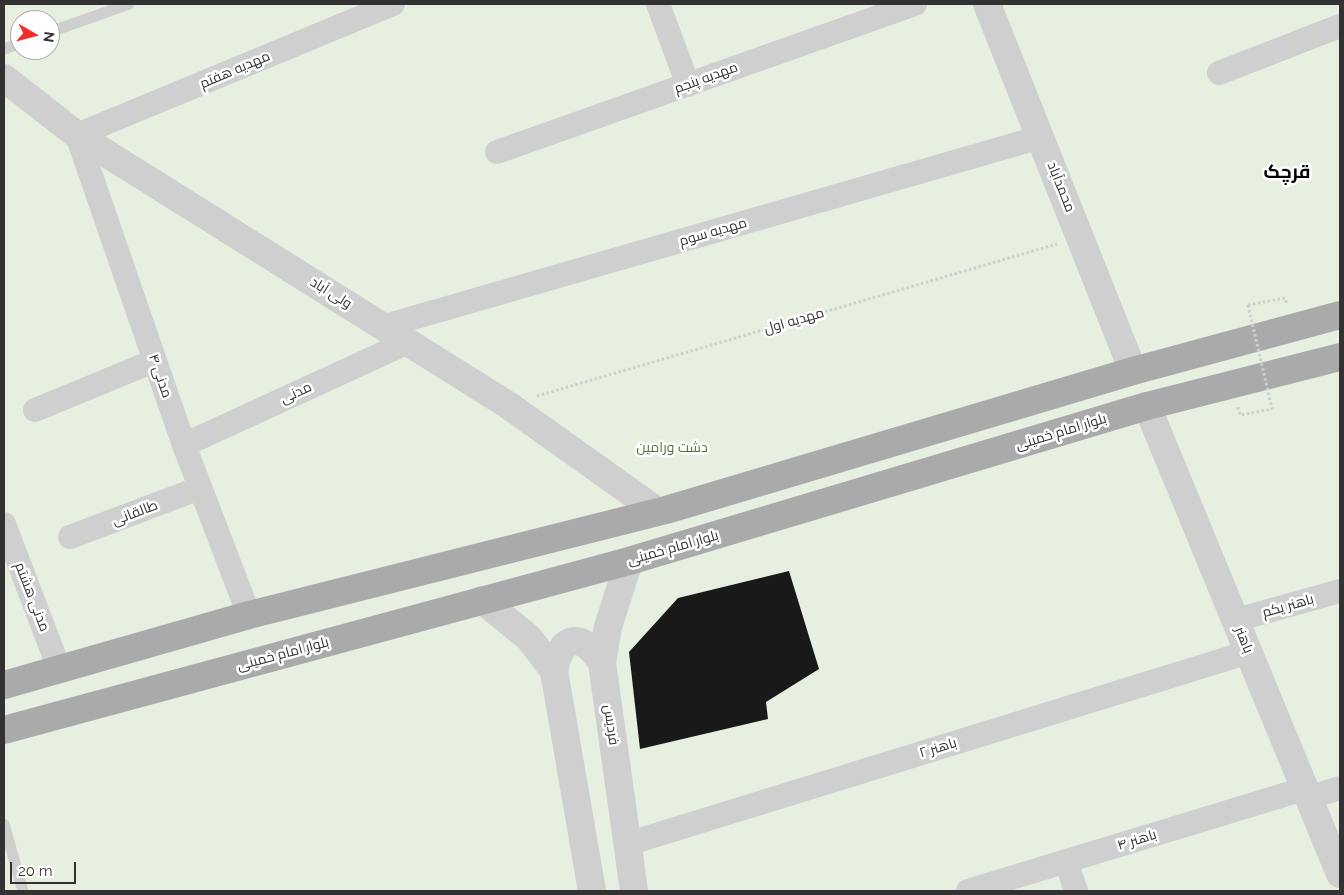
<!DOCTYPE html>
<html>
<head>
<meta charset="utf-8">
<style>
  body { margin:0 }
  #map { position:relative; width:1344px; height:895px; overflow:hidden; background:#fff; font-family:Raleway,sans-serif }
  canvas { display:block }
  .frame { position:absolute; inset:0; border:5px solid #323232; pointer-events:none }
  .north { position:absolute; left:10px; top:10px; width:50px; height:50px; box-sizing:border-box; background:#fff; border:1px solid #adadad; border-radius:50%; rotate:98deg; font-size:14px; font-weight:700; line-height:20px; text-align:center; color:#323232 }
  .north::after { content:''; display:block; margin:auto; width:18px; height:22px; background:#f22d2b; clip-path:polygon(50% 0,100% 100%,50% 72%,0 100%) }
  .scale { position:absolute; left:10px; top:862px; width:66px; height:22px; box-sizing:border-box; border:2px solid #323232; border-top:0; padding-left:6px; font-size:15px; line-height:18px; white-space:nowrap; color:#323232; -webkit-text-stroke:4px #fff; paint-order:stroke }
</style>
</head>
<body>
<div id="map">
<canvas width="1344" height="895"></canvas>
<div class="frame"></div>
<div class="north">N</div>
<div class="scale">20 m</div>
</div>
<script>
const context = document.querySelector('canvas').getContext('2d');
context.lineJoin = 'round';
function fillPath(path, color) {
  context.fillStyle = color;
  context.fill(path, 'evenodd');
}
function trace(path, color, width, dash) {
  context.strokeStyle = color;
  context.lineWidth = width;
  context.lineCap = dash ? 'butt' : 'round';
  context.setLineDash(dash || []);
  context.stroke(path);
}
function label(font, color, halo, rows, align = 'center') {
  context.font = font + ' Raleway,Cairo,sans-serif';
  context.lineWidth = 5;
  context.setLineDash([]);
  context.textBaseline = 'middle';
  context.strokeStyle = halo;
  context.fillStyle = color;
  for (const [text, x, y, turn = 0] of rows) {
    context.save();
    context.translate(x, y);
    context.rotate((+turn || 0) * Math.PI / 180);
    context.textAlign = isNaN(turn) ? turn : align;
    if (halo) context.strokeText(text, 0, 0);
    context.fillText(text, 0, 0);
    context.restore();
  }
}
const green = new Path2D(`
  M4,4H1340V891H4ZM20,20H50V50H20Z`);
const building = new Path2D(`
  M789,571L819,669L766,702L768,719L640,749L629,652L678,598Z`);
const path = new Path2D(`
  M1248,305L1285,298L1287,305
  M537,396L1057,244
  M1238,407L1240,415L1272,409`);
const service = new Path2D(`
  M50,32L129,4
  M4,49L20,43
  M4,824L23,891`);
const minor = new Path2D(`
  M658,4L688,85
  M1219,73L1340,26
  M497,152L915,4
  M385,326L1041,137
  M35,410L154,361
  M184,445L408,342
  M4,524L60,671
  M70,537L200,488
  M249,615L184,445L77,135L393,4
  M1236,620L1340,591
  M1310,797L1340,788
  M627,844L1249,652
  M1066,861L1076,891
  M968,891L1307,788`);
const tertiary = new Path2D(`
  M987,4L1133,371
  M4,78L77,135L508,405L657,511
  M1147,406L1340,874
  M629,561L608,627L602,663L634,891
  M482,600L529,638L554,671L592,891
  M554,671C561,634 582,631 602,663`);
const primary = new Path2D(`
  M4,685L249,615L666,510L1133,371L1340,315
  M4,730L629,561L1147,406L1340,357`);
const pathBridge = new Path2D(`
  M1248,305L1272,409`);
const streetNames = [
  ["مهدیه هفتم",235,70,-23],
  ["مهدیه پنجم",706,78,-20],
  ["محمدآباد",1061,187,68],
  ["مهدیه سوم",713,232,-16],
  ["ولی آباد",331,293,32],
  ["مهدیه اول",794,321,-16],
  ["مدنی ۴",160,376,71],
  ["مدنی",296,393,-25],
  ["بلوار امام خمینی",1061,432,-17],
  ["طالقانی",135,513,-21],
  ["بلوار امام خمینی",673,548,-16],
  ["مدنی هشتم",32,597,69],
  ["باهنر یکم",1288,606,-16],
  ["باهنر",1244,640,68],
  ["بلوار امام خمینی",283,654,-15],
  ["فردیس",611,725,82],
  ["باهنر ۲",938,748,-17],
  ["باهنر ۴",1137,840,-17]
];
const parkNames = [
  ["دشت ورامین",672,448]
];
const districtNames = [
  ["قرچک",1287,172]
];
fillPath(green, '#e7efe0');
fillPath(building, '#191919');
trace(path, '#cfcfcf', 3, [2.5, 2.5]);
trace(service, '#cfcfcf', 11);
trace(minor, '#cfcfcf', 24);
trace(tertiary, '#cfcfcf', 28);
trace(primary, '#aaa', 28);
trace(pathBridge, '#cfcfcf', 3, [2.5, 2.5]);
label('14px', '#323232', '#fff', streetNames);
label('14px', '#50723b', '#fff', parkNames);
label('bold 19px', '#000', '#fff', districtNames);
</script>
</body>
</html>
